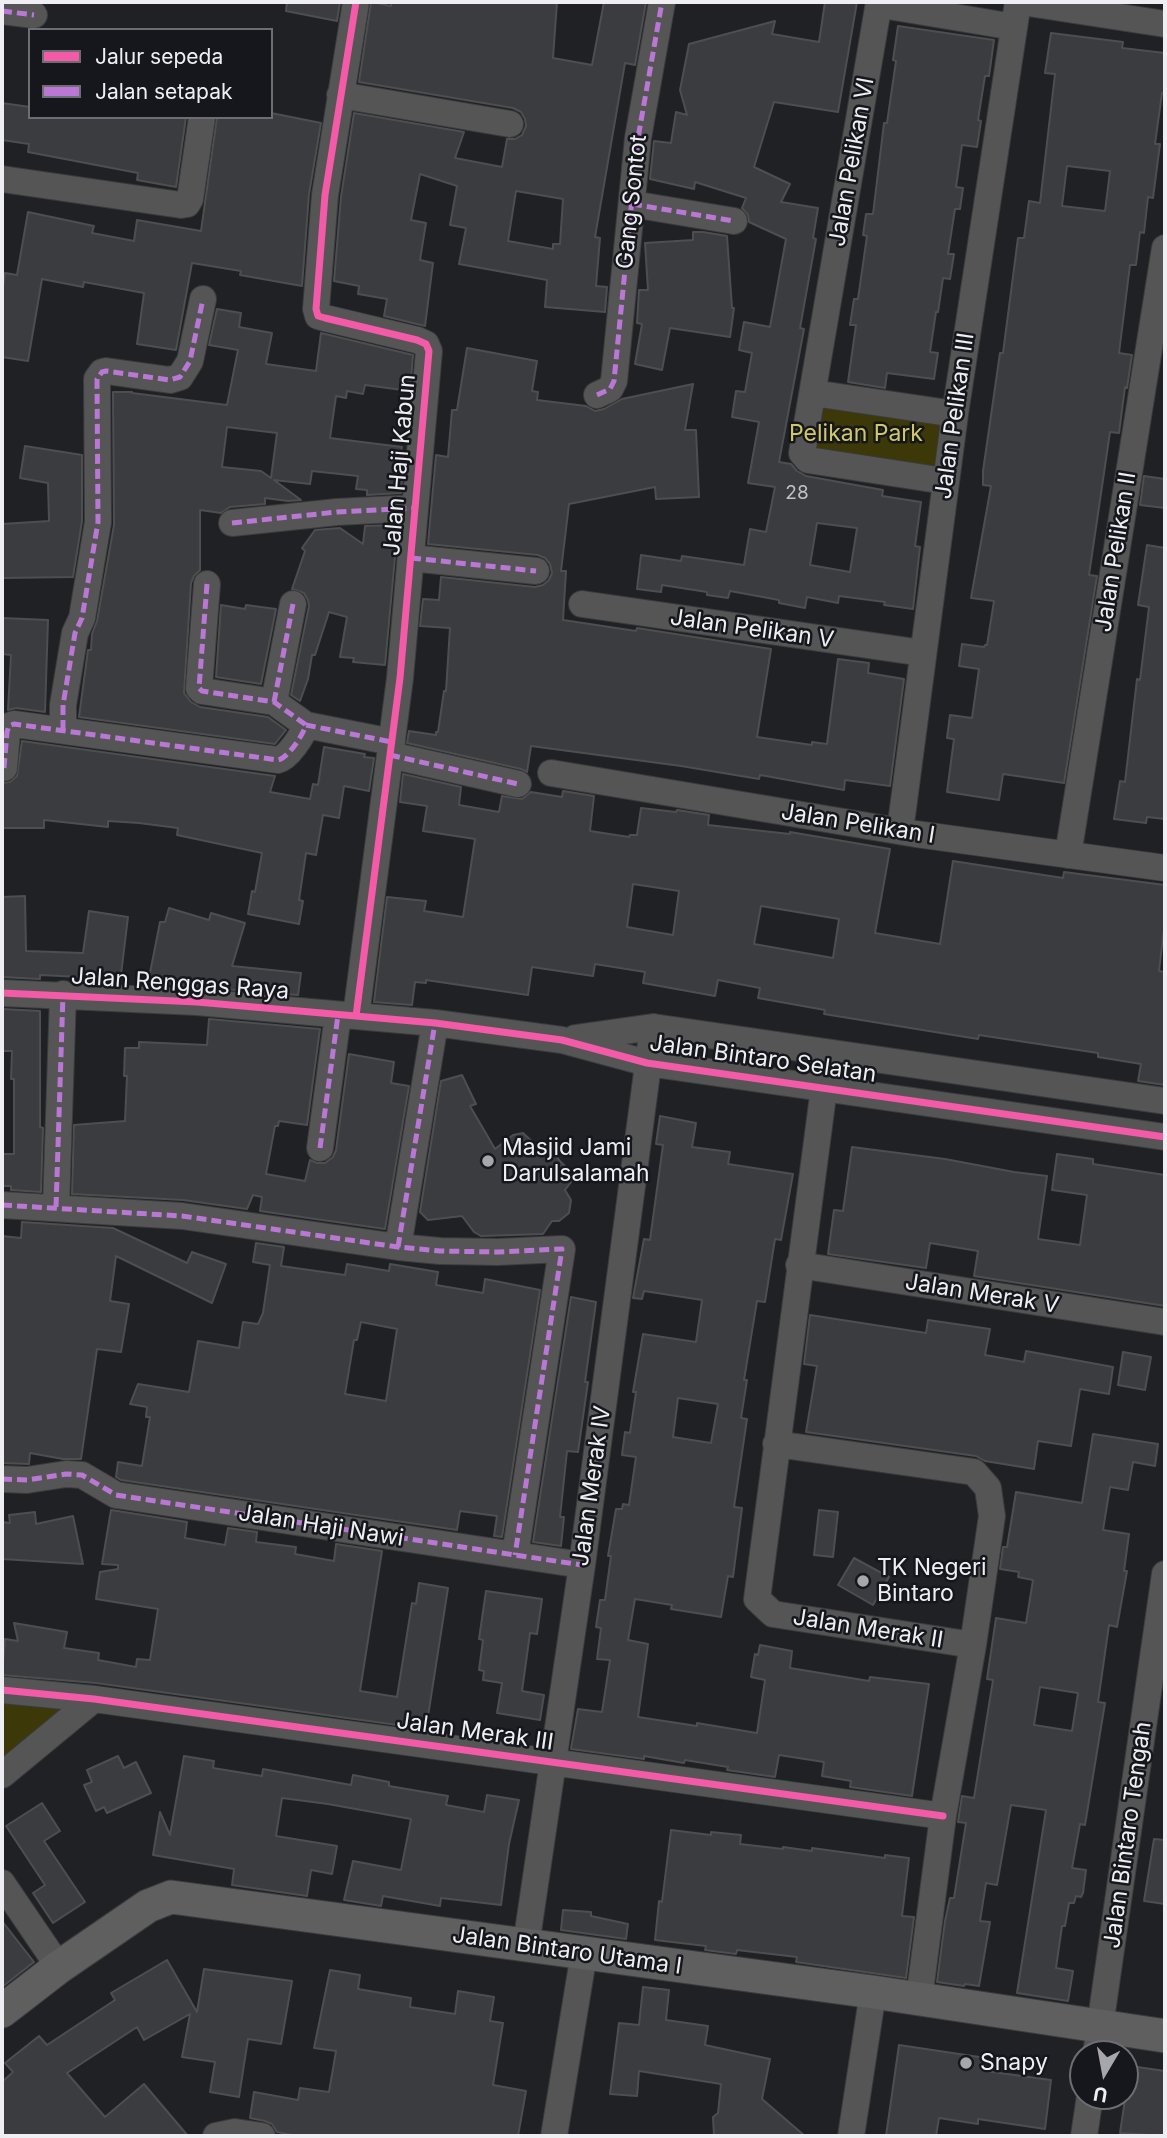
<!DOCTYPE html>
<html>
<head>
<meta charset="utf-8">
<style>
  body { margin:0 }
  #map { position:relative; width:1167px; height:2138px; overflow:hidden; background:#202125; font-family:Inter,sans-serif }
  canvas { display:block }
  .frame { position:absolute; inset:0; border:4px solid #efeff3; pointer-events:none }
  .legend { position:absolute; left:28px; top:28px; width:245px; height:91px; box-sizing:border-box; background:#16171c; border:2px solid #6d6d72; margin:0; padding:9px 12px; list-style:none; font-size:21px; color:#efeff3 }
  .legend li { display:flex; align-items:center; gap:14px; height:35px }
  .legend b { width:35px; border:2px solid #6d6d72 }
  .north { position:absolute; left:1069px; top:2040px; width:70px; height:70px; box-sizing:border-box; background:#16171c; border:2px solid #6d6d72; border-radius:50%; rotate:190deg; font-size:19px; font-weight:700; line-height:28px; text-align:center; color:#efeff3 }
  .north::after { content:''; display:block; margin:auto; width:24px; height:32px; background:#a7a7ab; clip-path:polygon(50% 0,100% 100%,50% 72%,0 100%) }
</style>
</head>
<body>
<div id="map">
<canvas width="1167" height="2138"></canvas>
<div class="frame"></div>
<ul class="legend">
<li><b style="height:9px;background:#f35aa7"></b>Jalur sepeda</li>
<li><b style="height:9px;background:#ba77d6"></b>Jalan setapak</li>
</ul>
<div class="north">U</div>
</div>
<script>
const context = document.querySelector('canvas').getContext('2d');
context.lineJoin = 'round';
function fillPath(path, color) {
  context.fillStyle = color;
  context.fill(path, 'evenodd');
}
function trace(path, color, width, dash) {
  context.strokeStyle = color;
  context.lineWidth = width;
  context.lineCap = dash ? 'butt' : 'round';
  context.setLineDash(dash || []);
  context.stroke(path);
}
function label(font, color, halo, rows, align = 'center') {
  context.font = font + ' Inter,sans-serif';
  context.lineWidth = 5;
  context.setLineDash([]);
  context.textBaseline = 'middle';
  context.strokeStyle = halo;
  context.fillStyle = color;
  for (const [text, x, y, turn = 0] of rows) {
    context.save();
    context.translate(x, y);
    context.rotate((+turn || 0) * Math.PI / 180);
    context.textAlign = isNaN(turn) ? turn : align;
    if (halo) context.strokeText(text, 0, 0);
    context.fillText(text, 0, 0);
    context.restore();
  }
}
const green = new Path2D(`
  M817,403L949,422L942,472L809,453Z
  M2,1703L66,1710L2,1760Z`);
const building = new Path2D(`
  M287,2H340L337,21L286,11Z
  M371,2L391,6V2H557L553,58L592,65L604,2H646L635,65L625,63L595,237L600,238L596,286L607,287L605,312L545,307L547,280L459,264L466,228L450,225L457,186L420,174L411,220L426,223L420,260L433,263L425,326L384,316L387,299L358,294L359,286L334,281L341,197L354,113L464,132L455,158L502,167L507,139H515L522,135L526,126L525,119L521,112L513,108L359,82ZM516,191L563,199L560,244H553V249L508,241Z
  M825,2H857L838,112L774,102L754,167L790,184L781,202L818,208L813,238L816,239L800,328L804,329L779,462L791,464L797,471L806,476L883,490L882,496L921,502L915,546L920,547L913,609L884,605L885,602L839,596L838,603L807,597L805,608L779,603V600L730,591L728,598L707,595V592L662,585L661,592L637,589L641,555L681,561L682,556L744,565L750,529L766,532L775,487L748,483L759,422L732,417L736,391L745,392L752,353L739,350L744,322L770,327L786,239L749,222L748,215L742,208L746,198L695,182L694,189L650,179L654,141L671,143L676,112L687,115L680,90L689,44L775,21L772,34L819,42ZM817,523L857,528L850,572L810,565Z
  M898,26L994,40L989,76H985L978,120L981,121L977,147L962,145L956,187L963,188L960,209H955L948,254H954L950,279L943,278L938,312H936L930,352L938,353L934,379L887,373L885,388L848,382L856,325H850L854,299H858L867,236L863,235L866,214H873L884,123H887L896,61L893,60Z
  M1051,33L1123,42L1122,48L1165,53V93H1162L1155,144H1160L1153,198L1148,197L1144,233L1140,232L1136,265H1130L1119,353L1132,355L1127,388L1125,387L1119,433L1110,432L1089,575L1097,576L1064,783L1003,774L999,800L947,792L954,739L947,738L950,715L972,718L979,669L959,666L962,644L984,647L985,645H987L994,601L971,598L991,486L983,485V471L1000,353H1003L1018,238H1024L1029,201L1040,203L1055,74L1045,73ZM1067,166L1110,171L1105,211L1062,206Z
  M2,103L30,107V117H186L176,187L137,180L138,173L28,152L29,144L2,140Z
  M271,113L321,123L309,194L302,286L240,275L241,271L192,263L176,350L137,344L144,293L84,282L83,287L42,279L28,361L2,357V294L5,273L17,275L28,212L94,226L92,233L134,241L137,220L201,231L217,117H271Z
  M693,232H703L727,236L732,308H734L730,337L670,328L662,370L635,364L642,324L637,323L639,290H648L645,243L693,240Z
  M217,309L241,313L239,327L272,333L266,364L316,371L321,333L413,355L410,391L365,385L363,394L347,391L346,398L336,396L330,438L402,447L401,450L404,451L401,493L367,495V490L356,489L358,476L312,471L310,484L274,480L301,500L288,501L265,498V504L230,507L221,513L200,510V570L194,576L191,583L184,693L191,702L200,707L268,717L286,730L275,744L79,717L88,650H91L92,634L97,621L114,525L113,392H132V393L227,405L238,350L209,345ZM227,427L277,433L271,478L261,471L222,467Z
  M467,348L537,361L532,391L538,392L537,400L586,406L595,411L604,409L622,399L693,384L685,430H696L699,497L656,499L655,487L569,504L561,571H566L563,620L636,631L637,628L771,649L757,737L812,745V742L827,744L838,659L869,663L868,673L904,679L890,786L845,780L844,790L760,775L759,779L681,766L531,746L527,772L521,769L407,743L409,731L436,735V732H438L444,691H446L450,628L420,626L423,599L439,600L441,577L535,587L543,585L549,580L552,573L550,564L545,558L538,555L428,544L436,455L448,457L452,410H457Z
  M25,446L82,455V521L73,577L2,578V524L49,521L48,483L20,478Z
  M1144,476L1165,479V508L1140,505Z
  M398,525L385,665L353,662L354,658L340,657L347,617L329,612L315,655H312L308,679L300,701L291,695L309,606L308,600L304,593L292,589L305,551L302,548L315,530L340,528L363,544L365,526Z
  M1147,545L1165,548V819L1147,817L1146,823L1114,819L1120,781L1125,782L1137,679L1140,680L1149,607L1138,605Z
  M221,605L245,609L246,605L276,609L261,684L216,677Z
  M2,618L48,620L45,712L16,708L8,710L11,655L2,654Z
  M22,741L275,776L270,792L310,799L313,784L318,785L324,747L365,754L364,757L374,758L369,791L344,786L339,818L323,815L316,855L306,853L299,900L303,901L299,924L248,914L252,891L255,892L262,853L177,835L178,828L139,823L108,821V827L44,820V828H2V783L10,782L17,776Z
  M403,774L461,787L459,805L499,812L502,796L522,799L531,792L562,797L563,791L594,796L590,831L629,837L630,835H637L641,808L676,812L677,810L709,815L708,825L790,834V832L890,849L875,933L940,944L953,861L1063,878L1064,872L1165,885V921L1159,971L1165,972V1085L1138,1081L1141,1064L1098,1057V1053L979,1035L978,1039L824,1014L825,1010L758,998L760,988L718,980L715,996L643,983L645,972L595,964L593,976L532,967L528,995L426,980V983L415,982L412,1005L374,1002L387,897L426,901L424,911L463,917L475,839L423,831L427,806L400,802ZM633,884L679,891L673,935L627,927ZM761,906L839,919L833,958L754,944Z
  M25,896L26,951L83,953L89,911L128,917L120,983L80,981L81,977L40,975V979L2,977V897Z
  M169,908L209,920L211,913L245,923L232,966L301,973L298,995L175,985L149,978L160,922H165Z
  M2,1009L40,1011V1127L43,1128L41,1192L11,1190V1186H2V1154H14V1079H11L12,1051H2Z
  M209,1019L320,1029L307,1125L279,1121L278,1126H275L266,1174L305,1181L310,1160L317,1163H325L333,1157L336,1150L349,1054L394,1062L391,1083L409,1086L385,1229L260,1211L262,1197L253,1195L247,1209L183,1200L72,1194L74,1125L125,1121L127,1076H124L125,1048H139V1042L207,1045Z
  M462,1075L476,1104L470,1106L495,1149L513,1135L523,1133L536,1145L550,1146L559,1160L570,1171L572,1176L571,1182L565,1190L571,1200L569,1213L559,1221H552L543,1234L481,1236L474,1232L462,1216L428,1220L420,1212L441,1081Z
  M660,1116L696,1123L692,1147L730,1152L728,1164L793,1174L781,1240L775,1239L765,1302L757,1301L744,1380H747L741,1418L747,1419L734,1507L742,1508L733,1577L728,1576L721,1617L671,1609L672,1605L635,1599L628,1640L648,1644L638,1717L697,1726V1723L757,1733L765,1680L751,1677L755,1654L758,1655L760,1645L792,1651L790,1668L869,1681L870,1677L929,1684L912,1796L850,1787L851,1781L822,1776L824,1762L779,1755L775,1777L727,1770L728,1767L685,1760L684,1763L644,1756V1759L571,1749L578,1709L602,1712L610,1660L597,1659L601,1628L596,1627L600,1600H605L611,1556H608L616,1509H622L623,1504L629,1505L636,1457L622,1455L625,1432L630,1433L636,1392H633L643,1334L696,1342L702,1300L644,1291L642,1299L633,1298L644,1239L650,1240L663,1145L656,1144ZM678,1398L718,1404L711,1443L673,1437Z
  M852,1147L945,1159L1014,1172L1047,1176L1038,1239L1080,1245L1087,1195L1052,1190L1057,1154L1093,1159V1164L1165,1175V1306L974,1276L978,1251L930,1243L926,1268L828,1254L834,1210L843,1211Z
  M22,1222L113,1228L187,1263L192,1252L226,1264L212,1303L116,1256L110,1301L129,1304L121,1352L97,1349L81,1459H63L30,1453L29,1464L2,1463V1236L21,1238Z
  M256,1243L284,1247L281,1266L345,1275L347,1264L389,1271L390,1264L438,1272L436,1285L483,1293L485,1279L540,1290L502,1537L494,1536L497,1516L460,1511L457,1530L121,1480L116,1477L118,1462L142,1466L150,1417H146L147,1407L130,1404L138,1384L189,1392L198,1341L239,1348L243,1322L258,1324L263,1313L270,1265L253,1262ZM361,1322L397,1329L386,1401L345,1394L354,1340H357Z
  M571,1297L596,1302L585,1382H588L578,1452L567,1451L560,1517H564L561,1546L533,1542Z
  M810,1315L926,1333L928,1320L990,1329L985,1355L1024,1362L1026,1351L1113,1367L1109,1394L1080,1389L1071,1446L1038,1441L1034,1469L985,1461L976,1456L806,1432L817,1366L804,1364Z
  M1123,1352L1151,1357L1145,1390L1118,1385Z
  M1093,1434L1158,1444L1155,1466L1133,1462L1128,1490L1110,1487L1103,1530L1129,1534L1124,1571H1127L1117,1627L1109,1625L1098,1702L1105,1703L1085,1825L1080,1824L1072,1868L1086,1870L1083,1893L1081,1897L1076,1896L1074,1903H1069L1065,1926H1062L1056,1968L1073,1971L1068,2001L1017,1993L1046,1810L1011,1805L997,1885L986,1883L980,1921L990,1922L979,1986L965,1984L964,1986L937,1982L945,1921L950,1898H954L966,1823L958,1822L962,1796L974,1798L993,1680L987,1679L996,1618L1026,1623L1033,1580L1018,1577L1019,1572L1000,1569L1003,1547H1007L1016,1492L1082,1503ZM1040,1687L1078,1693L1072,1731L1034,1725Z
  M111,1510L187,1522L185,1538L225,1545L228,1528L257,1532L256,1542L296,1547L295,1554L334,1561L336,1544L382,1551L360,1691L397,1697L412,1603L416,1604L419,1583L448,1588L426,1729L96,1683L2,1675L5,1639L18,1641L14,1623L67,1632L64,1648L99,1653L98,1660L136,1667L137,1659L150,1660L158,1609L96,1599L100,1572L118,1569V1565L102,1564Z
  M819,1510L838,1512L833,1557L814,1555Z
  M35,1512L36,1524L73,1516L83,1564L2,1559V1522L10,1523L9,1515Z
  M854,1558L889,1577L873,1605L838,1585Z
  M486,1591L542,1599L537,1634L530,1633L522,1691L544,1695L540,1720L497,1713L502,1683L483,1680L484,1671L479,1670L483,1640L479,1639Z
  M118,1756L124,1768L136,1762L151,1793L107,1813L104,1807L96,1811L84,1785L92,1782L87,1770Z
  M184,1756L214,1761L213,1768L262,1776L263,1769L351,1785L353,1775L389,1782V1786L448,1796L446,1805L484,1812L487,1795L519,1800L509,1844L501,1905L441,1898L440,1906L383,1896L381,1906L344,1900L353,1861L401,1870L411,1819L328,1804L282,1798L276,1836L337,1846L332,1874L311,1870L307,1896L232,1885L234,1869L153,1855L160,1812L170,1835Z
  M42,1803L60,1831L44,1841L85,1902L53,1923L33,1893L45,1885L6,1826Z
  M671,1830L711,1835V1832L741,1835L740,1844L783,1849V1847L812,1851V1848L885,1858V1855L909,1858L902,1916L914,1917L906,1978L796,1962L797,1957L737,1950L736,1954L705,1950L706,1946L655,1940L659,1901L662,1902Z
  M1154,1839L1165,1840V1904L1144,1901Z
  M563,1910L591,1912V1916L628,1924L626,1939L561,1930Z
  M2,1921L34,1962L2,1987Z
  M167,1960L197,2012L204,1969L292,1981L281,2044L248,2039L239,2097L210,2092L215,2062L182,2057L190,2014L144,2040L137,2027L67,2073L105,2117L144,2084L188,2136H2V2082L13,2072L5,2063L39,2036L47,2045L115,2000L111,1993Z
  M330,1970L360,1975L358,1989L411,1998L410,2007L455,2014L458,1991L494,1997L490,2021L503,2023L493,2085L526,2091L518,2136H292V2135L277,2132L272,2124L265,2121L250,2118L254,2092L298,2100L300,2088L329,2092L336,2051L314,2048Z
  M643,1987L669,1990L666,2020L708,2026L705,2045L770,2059L762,2099L805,2136H714L713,2117L718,2113L721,2084L639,2071L637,2096L610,2094L619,2023L639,2025Z
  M899,2045L986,2058L985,2071L1051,2080L1045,2129L978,2119V2124L939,2118L936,2136H886Z
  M1130,2066L1165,2071V2136L1120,2133Z`);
const minor = new Path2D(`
  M1022,2L1165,24
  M2,11L34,15
  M340,95L510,124
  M2,179L181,205L187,204L190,199L202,117
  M632,204L734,221
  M813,393L955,414
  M597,395L610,389L614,381L638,138L662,2
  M945,481L808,460L802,453L878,8L882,5L1014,27
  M232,523L337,512L414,508
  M411,558L536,571
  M207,584L199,688L202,691L274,702L306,725
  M582,604L923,653
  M274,702L293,604
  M63,730V705L75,633L82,618L98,522L97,379L102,372L106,371L170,380L180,377L190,361L203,299
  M390,755L518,784
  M4,768L7,732L9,726L14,724L278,760C288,758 303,735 306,725L392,742
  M551,773L916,834L1165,868
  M900,831L955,414L1018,2
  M1068,855L1165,248
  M2,993L197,1002L435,1023L562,1040L647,1063L1165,1137
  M356,1016L400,678L429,351L426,344L417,340L325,318L318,316L316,309L325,195L356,2
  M575,1038L653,1027L1165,1101
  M824,1088L757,1599L773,1614L973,1645
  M320,1148L338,1015
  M2,1205L182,1216L398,1247L440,1251L498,1252L562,1249L515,1555
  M56,1207L63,994
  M398,1247L435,1023
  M799,1265L1165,1322
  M776,1444L974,1472L988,1488L992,1516L973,1645L943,1816L919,1999
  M2,1479L27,1480L66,1474L82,1475L116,1495L582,1565
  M2,1690L94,1699L943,1816
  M2,1775L94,1699
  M2,1883L59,1967
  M526,1945L582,1565L653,1027
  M1096,2054L1165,1574
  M216,2136L235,2132L262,2136
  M554,2136L584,1953
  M851,2136L873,1992
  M1084,2136L1090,2096`);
const major = new Path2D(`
  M2,2011L59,1967L148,1906L171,1897L873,1992L1165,2036`);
const quiet = new Path2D(`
  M2,11L34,15
  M632,204L734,221
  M597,395L610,389L614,381L638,138L662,2
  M232,523L337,512L414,508
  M411,558L536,571
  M207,584L199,688L202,691L274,702L306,725
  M274,702L293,604
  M63,730V705L75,633L82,618L98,522L97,379L102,372L106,371L170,380L180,377L190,361L203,299
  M390,755L518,784
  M4,768L7,732L9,726L14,724L278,760C288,758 303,735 306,725L392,742
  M320,1148L338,1015
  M2,1205L182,1216L398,1247L440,1251L498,1252L562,1249L515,1555
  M56,1207L63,994
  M398,1247L435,1023
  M2,1479L27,1480L66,1474L82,1475L116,1495L582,1565`);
const cycleway = new Path2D(`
  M2,993L197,1002L435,1023L562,1040L647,1063L1165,1137
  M356,1016L400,678L429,351L426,344L417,340L325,318L318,316L316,309L325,195L356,2
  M2,1690L94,1699L943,1816`);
const markers = [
  [488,1161,7,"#a7a7ab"],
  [863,1581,7,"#a7a7ab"],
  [966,2063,7,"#a7a7ab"]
];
const numberNames = [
  ["28",797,493]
];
const streetNames = [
  ["Jalan Pelikan VI",852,162,-80],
  ["Gang Sontot",632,202,-84],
  ["Jalan Pelikan III",955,416,-82],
  ["Jalan Haji Kabun",400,465,-85],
  ["Jalan Pelikan II",1116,552,-81],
  ["Jalan Pelikan V",752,629,8],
  ["Jalan Pelikan I",858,824,9],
  ["Jalan Renggas Raya",180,984,4],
  ["Jalan Bintaro Selatan",763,1059,8],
  ["Jalan Merak V",982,1294,9],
  ["Jalan Merak IV",592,1486,-82],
  ["Jalan Haji Nawi",321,1526,9],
  ["Jalan Merak II",868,1629,9],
  ["Jalan Merak III",475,1732,8],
  ["Jalan Bintaro Tengah",1128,1835,-82],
  ["Jalan Bintaro Utama I",567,1951,8]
];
const parkNames = [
  ["Pelikan Park",856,434]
];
const poiNames = [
  ["Masjid Jami",502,1148],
  ["Darulsalamah",502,1174],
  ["TK Negeri",877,1568],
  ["Bintaro",877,1594],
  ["Snapy",980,2063]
];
fillPath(green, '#3d3807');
fillPath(building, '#3b3c3f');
trace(building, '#4d4e50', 2);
trace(minor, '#3a3b3d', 28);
trace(major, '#3a3b3d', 35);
trace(minor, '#555', 26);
trace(major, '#5f5f60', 33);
trace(quiet, '#ba77d6', 5, [10, 5]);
trace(cycleway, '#f35aa7', 7);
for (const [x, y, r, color] of markers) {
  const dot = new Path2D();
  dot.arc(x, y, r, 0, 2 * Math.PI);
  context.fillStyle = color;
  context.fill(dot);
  trace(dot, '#16171c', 2.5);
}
label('19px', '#c2c2c6', null, numberNames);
label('23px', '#efeff3', '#16171c', streetNames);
label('23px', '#d0c66a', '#16171c', parkNames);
label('23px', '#efeff3', '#16171c', poiNames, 'left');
</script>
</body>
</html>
